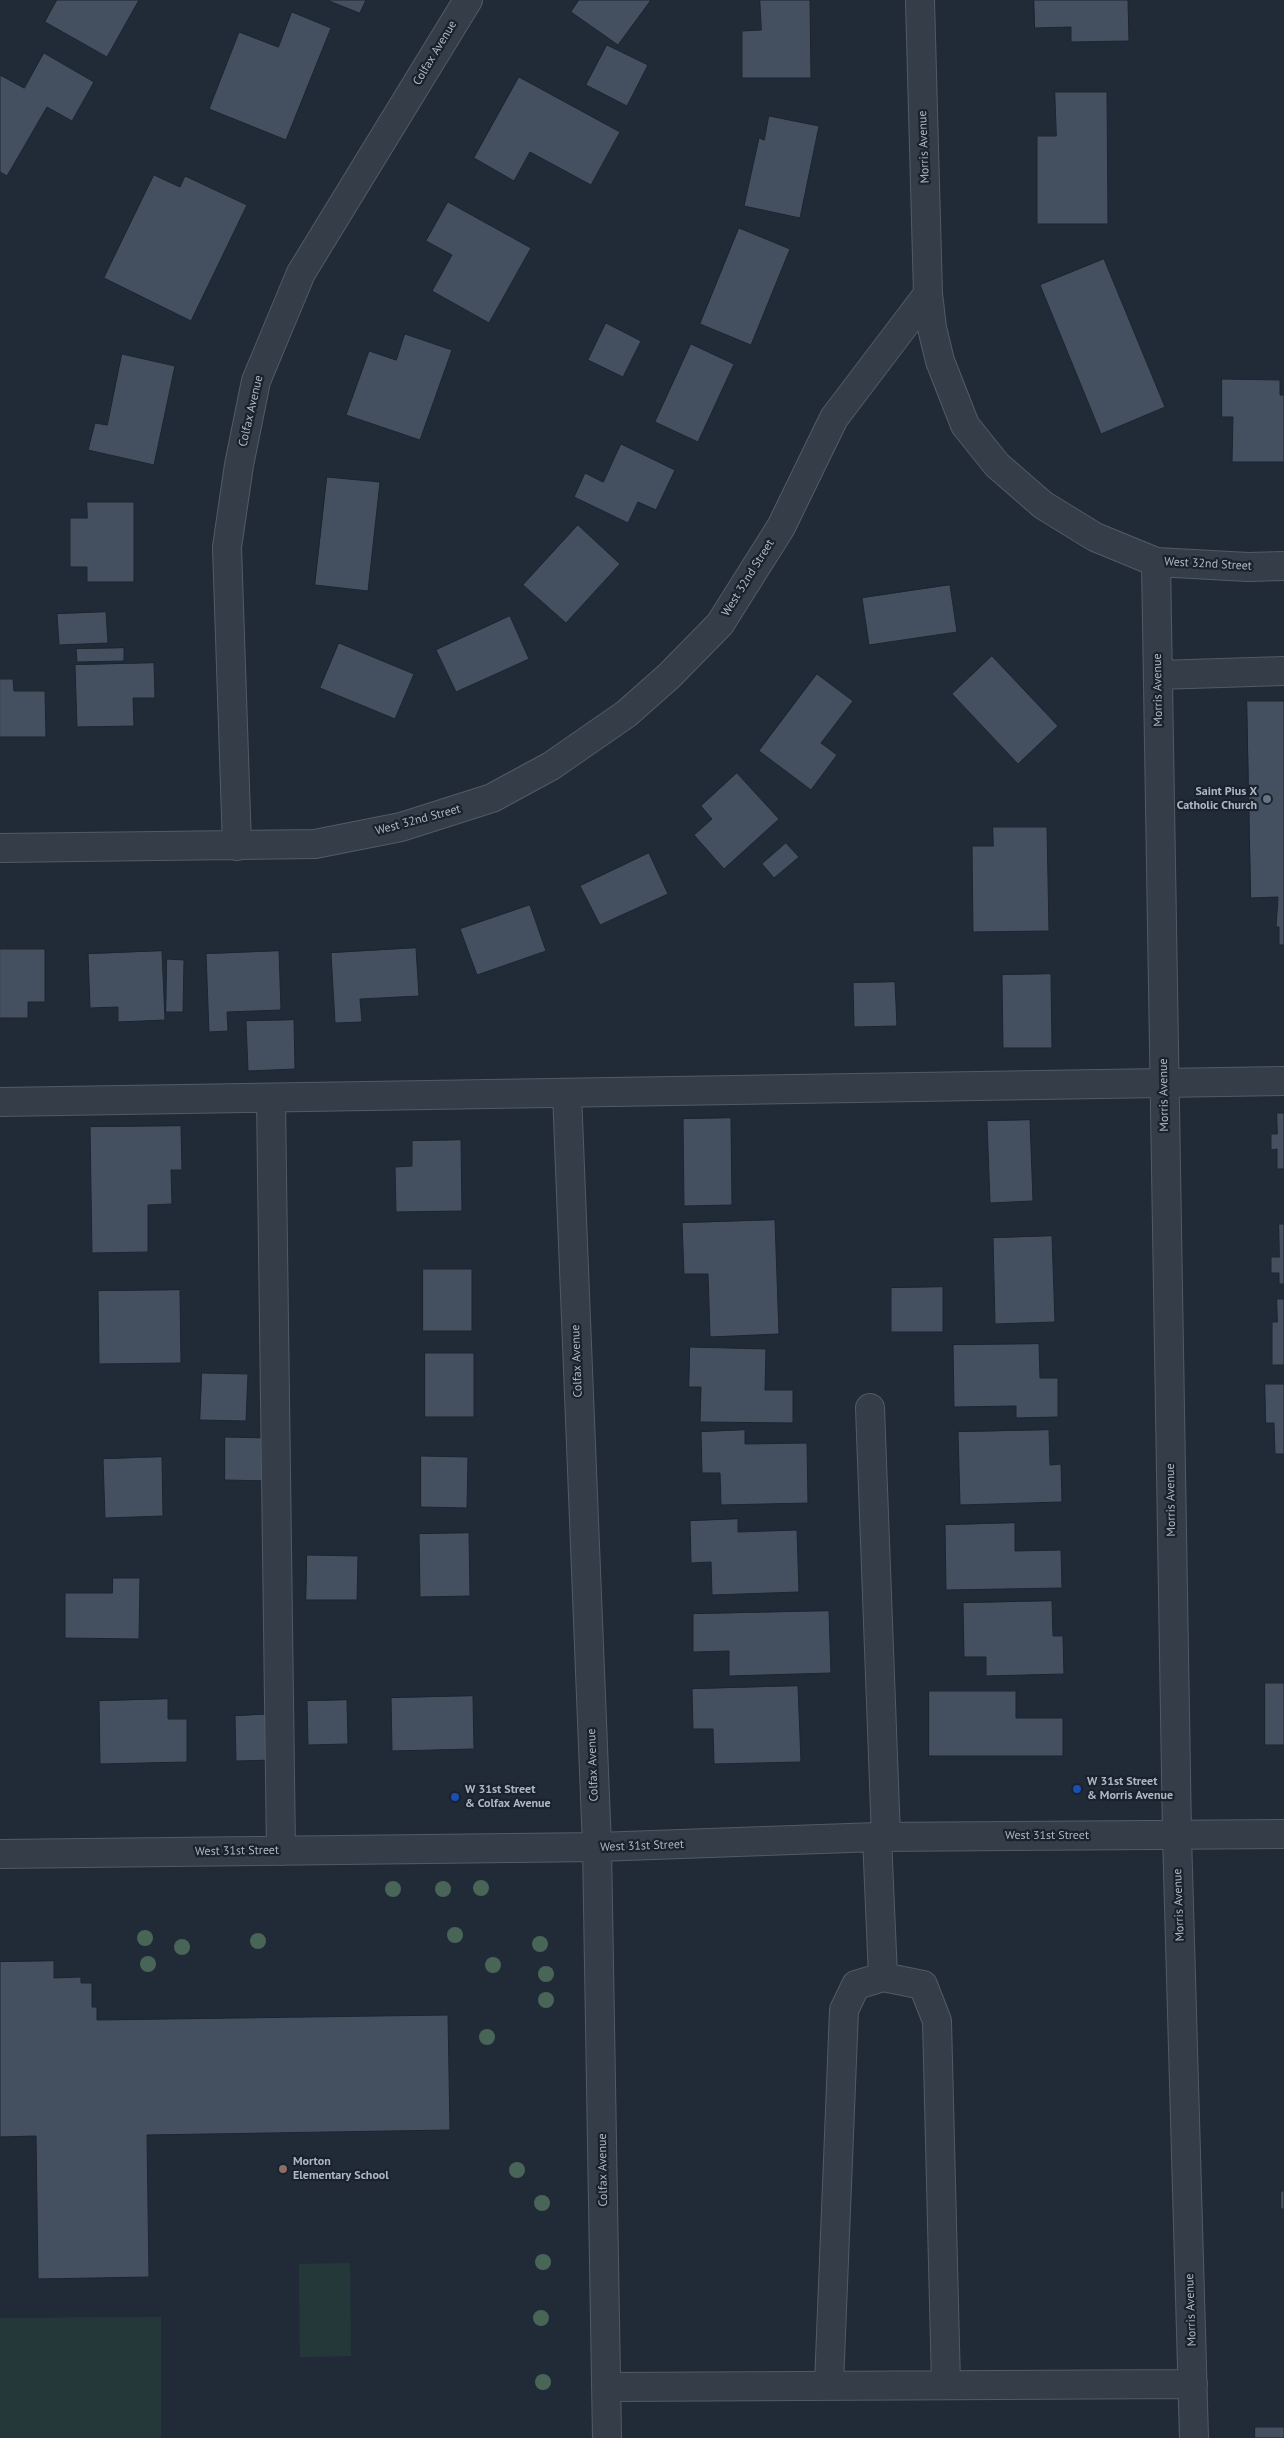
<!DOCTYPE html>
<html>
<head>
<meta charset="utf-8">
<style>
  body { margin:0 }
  canvas { display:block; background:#212b38 }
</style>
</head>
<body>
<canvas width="1284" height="2438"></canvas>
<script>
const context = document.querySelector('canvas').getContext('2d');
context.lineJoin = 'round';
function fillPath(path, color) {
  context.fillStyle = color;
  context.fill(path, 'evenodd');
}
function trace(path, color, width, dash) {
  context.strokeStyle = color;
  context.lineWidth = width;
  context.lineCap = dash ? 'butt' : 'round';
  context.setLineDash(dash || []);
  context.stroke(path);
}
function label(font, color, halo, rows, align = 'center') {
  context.font = font + ' "PT Sans",sans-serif';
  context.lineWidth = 4.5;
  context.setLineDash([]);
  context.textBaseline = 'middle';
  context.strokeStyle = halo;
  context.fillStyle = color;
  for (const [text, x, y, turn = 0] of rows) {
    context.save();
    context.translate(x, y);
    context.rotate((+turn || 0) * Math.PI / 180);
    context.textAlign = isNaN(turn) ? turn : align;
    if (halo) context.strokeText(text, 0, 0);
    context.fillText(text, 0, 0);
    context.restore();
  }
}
const green = new Path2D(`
  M350,2263L351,2356L300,2357L299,2264Z
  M161,2317V2438H0V2318Z`);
const building = new Path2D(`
  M57,0H139L107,57L45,22Z
  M327,0H366L360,13Z
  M579,0H651L618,45L571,12Z
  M760,0H810L811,78H742V31L761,30Z
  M1034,0H1128L1129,41L1071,42V27L1035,28Z
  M292,12L331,28L286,140L209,109L239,32L278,47Z
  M607,45L648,65L627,106L586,85Z
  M44,53L94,82L72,121L47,107L7,176L0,172V75L24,88Z
  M519,77L620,132L591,185L530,152L514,181L474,158Z
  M1055,92H1107L1108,224H1037V136H1056Z
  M769,116L819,126L800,218L744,206L759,138L764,140Z
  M154,175L180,187L185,176L247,205L191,321L104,278Z
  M448,202L531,248L489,323L432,291L452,255L426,241Z
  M739,228L790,249L751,345L700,324Z
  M1104,259L1165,407L1101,434L1040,285Z
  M606,323L641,341L623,377L588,360Z
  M405,334L452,350L420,440L346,415L369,351L396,360Z
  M691,344L734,364L698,442L655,422Z
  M122,354L175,366L154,465L88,450L95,423L107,425Z
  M1222,379L1280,380V395H1284V462H1232L1233,417H1222Z
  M621,444L675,470L656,510L638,502L628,523L574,497L585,473L603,482Z
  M327,477L380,482L368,591L315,585Z
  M87,502H134V582H87V567H70V518H87Z
  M578,525L620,564L566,623L523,585Z
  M950,585L957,632L869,645L862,598Z
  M106,612L108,643L59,645L57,614Z
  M510,616L529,659L456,692L436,650Z
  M339,643L414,674L395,719L320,688Z
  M124,648V661L77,662L76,649Z
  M992,656L1058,726L1018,764L952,694Z
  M154,663L155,698H133L134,726L77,727L75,665Z
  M817,674L853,701L821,743L837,755L811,790L759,751Z
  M0,679H13L14,691H45L46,737H0Z
  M1247,701H1284V945H1279V927H1276L1278,897L1251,898Z
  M737,773L779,819L724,869L694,835L712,819L701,806Z
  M993,827H1047L1049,931L973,932L972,846H993Z
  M786,843L799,857L774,878L762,864Z
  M649,853L668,894L600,925L580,886Z
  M530,905L546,951L477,975L460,929Z
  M416,948L419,996L360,999L362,1022L335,1023L331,953Z
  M0,949H45V1002H28V1018H0Z
  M162,951L165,1020L118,1022V1007L90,1008L88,954Z
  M279,951L281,1010L227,1012L228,1031L209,1032L206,954Z
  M167,959L184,960L183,1012H166Z
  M1051,974L1052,1048H1003L1002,975Z
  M895,982L897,1026L854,1027L853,983Z
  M294,1020L295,1069L248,1071L246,1021Z
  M1277,1113H1284V1169H1277V1149L1271,1150V1134H1277Z
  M731,1118L732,1205L684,1206L683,1119Z
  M1030,1120L1033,1201L990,1203L987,1121Z
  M181,1126L182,1170H171L172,1204L148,1205V1252L92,1253L90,1127Z
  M461,1140L462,1211L396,1212L395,1167L412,1166V1141Z
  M775,1220L779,1334L710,1337L708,1274H684L682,1223Z
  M1279,1224H1284V1284H1279V1273H1271V1257H1279Z
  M1052,1236L1055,1322L995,1324L993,1238Z
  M423,1269H472V1331H423Z
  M943,1287V1332H891V1288Z
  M180,1290L181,1363L99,1364L98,1291Z
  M1277,1299H1284V1365H1272V1322H1277Z
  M1039,1344L1040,1378H1058V1417L1016,1418V1406L954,1407L953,1345Z
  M690,1347L766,1349L765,1390H793V1423L700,1422L701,1387H689Z
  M425,1353H474V1417H425Z
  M202,1373L248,1374L246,1421L200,1420Z
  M1265,1384H1284V1454H1275L1274,1423H1266Z
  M745,1430V1444L807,1443L808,1503L721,1505L720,1473H702L701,1432Z
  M1049,1430L1050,1465L1061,1464L1062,1502L960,1505L958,1432Z
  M225,1437L270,1438L269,1481L225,1480Z
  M421,1456L468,1457L467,1508L421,1507Z
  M162,1457L163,1516L105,1518L103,1459Z
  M738,1519V1532L797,1530L799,1592L712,1595L711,1562L691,1563L690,1521Z
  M1015,1523V1551L1061,1550L1062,1588L946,1590L945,1525Z
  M469,1533L470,1596L420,1597L419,1534Z
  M307,1555L358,1556L357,1600H306Z
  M113,1578H140L139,1639L65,1638V1593H112Z
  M1052,1601L1053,1636H1063L1064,1674L986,1676V1657H964L963,1603Z
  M829,1611L831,1673L729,1676V1651L693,1652V1614Z
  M1265,1683H1284V1745H1265Z
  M798,1686L801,1762L714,1764L713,1729H693L692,1689Z
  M929,1691H1016V1718H1063V1756H929Z
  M473,1696L474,1749L392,1751L391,1698Z
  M168,1699V1719H187V1762L100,1764L99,1701Z
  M347,1700L348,1744L308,1745L307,1701Z
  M273,1714L274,1760L236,1761L235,1716Z
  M54,1961V1978L81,1977V1983H92V2007H97V2020L448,2015L450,2130L147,2135L149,2277L38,2279L36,2136L0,2137V1962Z
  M1281,2191H1284V2209H1281Z
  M1255,2427H1284V2438H1255Z`);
const minor = new Path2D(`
  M920,0L928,294L932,328L940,361L965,425L997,465L1043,505L1095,537L1156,562L1248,567L1284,566
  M1156,562L1177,1835L1194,2438
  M1158,675L1284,671
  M237,846L227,547L239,465L256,381L301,273L468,0
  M0,848L315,844L401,827L492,798L551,766L626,714L669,676L720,624L781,527L834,418L928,294
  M567,1093L597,1847L607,2438
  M271,1098L281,1851
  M0,1102L1284,1081
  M870,1408L886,1837
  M877,1837L883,1977
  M0,1854L597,1847L877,1837L1284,1834
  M829,2384L844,2010L856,1985L883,1977L923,1985L937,2021L946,2385
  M606,2387L1193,2384`);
const trees = [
  [481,1888],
  [393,1889],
  [443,1889],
  [455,1935],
  [145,1938],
  [258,1941],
  [540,1944],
  [182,1947],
  [148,1964],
  [493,1965],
  [546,1974],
  [546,2000],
  [487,2037],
  [517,2170],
  [542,2203],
  [543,2262],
  [541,2318],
  [543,2382]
];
const markers = [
  [1267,799,5,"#6b7280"],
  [1077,1789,5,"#1a4fb4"],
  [455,1797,5,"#1a4fb4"],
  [283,2169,5,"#8d6e63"]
];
const streetNames = [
  ["Colfax Avenue",435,53,-59],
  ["Morris Avenue",924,147,-92],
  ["Colfax Avenue",251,411,-77],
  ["West 32nd Street",1208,564,3],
  ["West 32nd Street",748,578,-58],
  ["Morris Avenue",1158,690,-91],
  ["West 32nd Street",418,820,-15],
  ["Morris Avenue",1164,1095,-91],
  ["Colfax Avenue",577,1361,-92],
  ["Morris Avenue",1171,1500,-91],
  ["Colfax Avenue",593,1765,-92],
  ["West 31st Street",1047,1836],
  ["West 31st Street",642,1846,-2],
  ["West 31st Street",237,1851,-1],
  ["Morris Avenue",1179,1905,-92],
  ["Colfax Avenue",603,2170,-91],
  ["Morris Avenue",1191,2310,-92]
];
const poiNames = [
  ["Saint Pius X",1257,792,"right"],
  ["Catholic Church",1257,806,"right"],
  ["W 31st Street",1087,1782],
  ["& Morris Avenue",1087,1796],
  ["W 31st Street",465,1790],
  ["& Colfax Avenue",465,1804],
  ["Morton",293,2162],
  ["Elementary School",293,2176]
];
fillPath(green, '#24383a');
fillPath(building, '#445060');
trace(building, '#1c242f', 1);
trace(minor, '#525a66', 30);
trace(minor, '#343d48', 28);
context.fillStyle = '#486557';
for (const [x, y] of trees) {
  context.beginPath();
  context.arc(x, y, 8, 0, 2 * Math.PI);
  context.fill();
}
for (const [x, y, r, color] of markers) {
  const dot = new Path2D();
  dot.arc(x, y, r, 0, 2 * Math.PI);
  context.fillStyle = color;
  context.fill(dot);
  trace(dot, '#1a222d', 2);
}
label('12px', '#afb7c5', '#1a222d', streetNames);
label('bold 12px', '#afb7c5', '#1a222d', poiNames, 'left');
</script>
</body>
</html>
